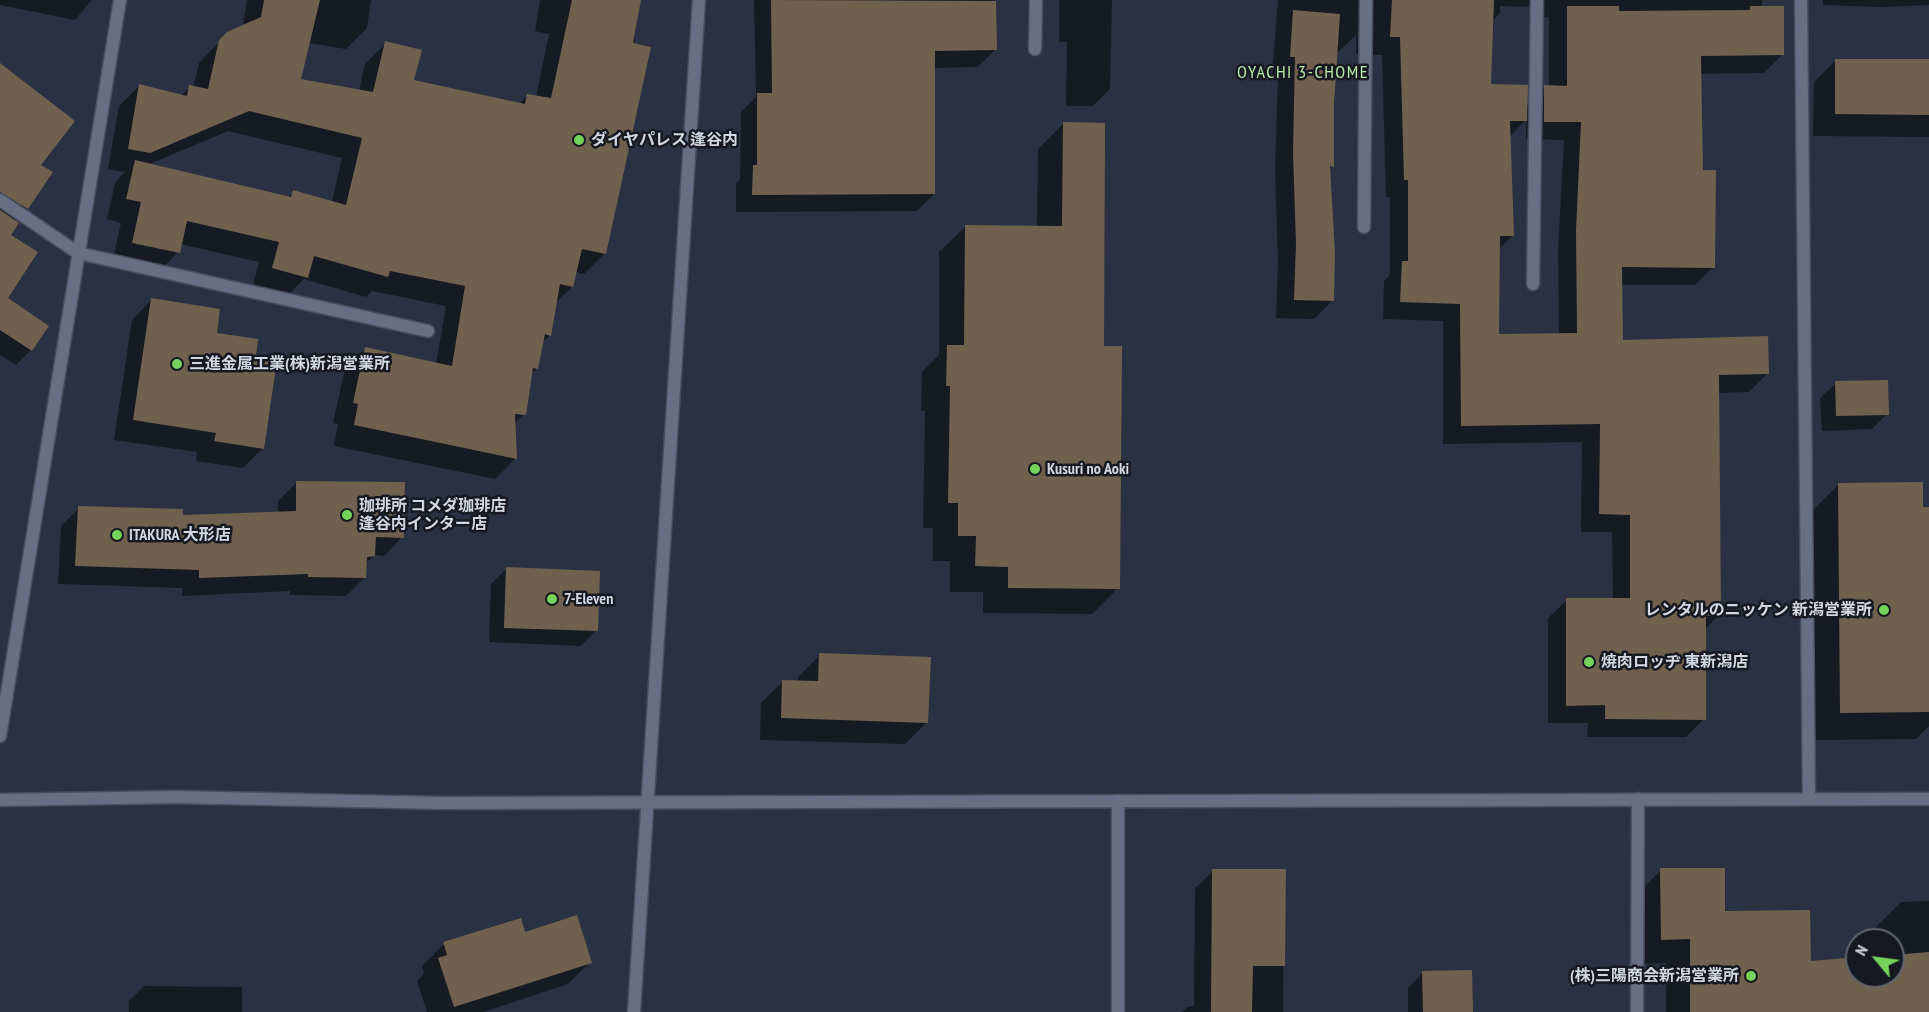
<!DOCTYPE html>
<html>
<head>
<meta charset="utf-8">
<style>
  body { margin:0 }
  #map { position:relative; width:1929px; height:1012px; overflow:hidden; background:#2a3143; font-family:"PT Sans Narrow",sans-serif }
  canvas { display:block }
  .north { position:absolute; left:1845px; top:928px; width:60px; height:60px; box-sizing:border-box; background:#161921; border:2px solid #61656e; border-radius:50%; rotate:299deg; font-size:16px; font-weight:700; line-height:24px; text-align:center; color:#d1d6e2 }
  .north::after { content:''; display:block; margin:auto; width:21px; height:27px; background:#75d25b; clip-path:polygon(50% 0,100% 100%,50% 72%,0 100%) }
</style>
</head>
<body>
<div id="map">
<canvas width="1929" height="1012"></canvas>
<div class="north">N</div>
</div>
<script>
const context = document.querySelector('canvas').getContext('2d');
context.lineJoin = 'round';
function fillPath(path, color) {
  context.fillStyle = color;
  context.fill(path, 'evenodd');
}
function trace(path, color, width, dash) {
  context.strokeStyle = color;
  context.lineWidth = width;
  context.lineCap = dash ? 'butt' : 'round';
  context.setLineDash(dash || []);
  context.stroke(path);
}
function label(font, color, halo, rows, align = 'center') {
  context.font = font + ' "PT Sans Narrow","Noto Sans JP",sans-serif';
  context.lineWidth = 5;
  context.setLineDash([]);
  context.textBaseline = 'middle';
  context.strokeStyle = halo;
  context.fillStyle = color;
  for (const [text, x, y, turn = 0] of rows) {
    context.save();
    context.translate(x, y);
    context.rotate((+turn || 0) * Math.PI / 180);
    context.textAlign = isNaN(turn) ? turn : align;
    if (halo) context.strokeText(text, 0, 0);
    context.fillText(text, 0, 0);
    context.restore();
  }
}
const shadow = new Path2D(`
  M0,0H92L75,20L0,5Z
  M247,0H371L367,28L346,49L308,43L299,80L359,91L365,64L386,43L413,81L519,104L528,95L536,97L549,34L535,31L540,0H640L604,254L584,274L575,272L572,287L555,303L550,335L541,343L537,368L531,374L524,414L514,424L516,458L495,479L334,446L338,424L333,423L345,369L365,349L436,364L446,306L372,291L366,297L304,279L286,297L252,288L259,262L180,244L178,252L158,273L112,263L121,223L107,219L115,183L125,172L108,169L119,106L139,86L181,96L190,87L193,88L199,63L228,33L243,26ZM228,131L342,158L332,202L294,192L287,198L147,165Z
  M754,0H995V50L978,67L933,68L934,194L917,211L736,212V183L740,179L741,112L756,97Z
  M1059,0H1112L1110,89L1093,106H1066L1067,42H1059Z
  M1278,0H1762V8L1783,54L1764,73L1700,74L1701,172L1713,267L1695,285H1621V341L1768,373L1749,392L1718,393L1719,615L1704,630V719L1686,737H1587L1588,723H1548V618L1567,600H1613L1612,532H1581L1582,442L1443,444V321L1383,319L1384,281L1390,275V197H1386L1382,55L1356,54V35L1336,54L1332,166L1328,170L1333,300L1314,319L1276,318L1278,262L1275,171L1278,75H1272ZM1500,6L1544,7V17H1549V87H1545L1526,106L1489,85L1492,21L1500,13ZM1526,120V139L1564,140L1558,250L1559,335H1498V250L1513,235L1509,137Z
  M1823,0H1929V5L1883,7L1823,5Z
  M1836,60L1929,61V137L1813,136L1814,82Z
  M0,65L39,165L27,208L14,221L9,235L6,299L31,350L16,365L0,355Z
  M1063,124L1102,347L1118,588L1092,614L983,613V592H950V561H933V528H923L925,411H921L922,372L939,355V252L965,227H1037L1038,149Z
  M151,300L254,358L263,448L243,468L196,461L197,452L114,440L132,320Z
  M1836,383L1887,414L1872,429L1822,431L1820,398Z
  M297,482L402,537L384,556L374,555L365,564V577L346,596L290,595V591L182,596V588L58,584L61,526L79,508L181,517L278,513V501Z
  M1838,485L1929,509V726L1916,739L1813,740L1811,512Z
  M506,569L596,630L581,646L489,642L491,584Z
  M820,655L927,722L905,744L760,740L761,703L783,681L798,682V677Z
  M1661,870L1723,912L1809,963L1857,959V976H1893V940H1876V927L1901,902L1929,901V1012H1666V963L1636,964V895Z
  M1213,871H1284L1283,1012H1182L1187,1007L1194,1006L1195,888Z
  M524,933L590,962L568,984L483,1012H427L417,981L424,974L422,966L444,944Z
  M1423,972L1470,1012H1408V988Z
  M144,986L242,987V1012H129V1001Z`);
const building = new Path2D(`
  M264,0H320L301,79L373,92L385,41L422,50L414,80L525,104L527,94L551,98L572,0H641L633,43L651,47L606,254L582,249L573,287L560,284L551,336L545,334L538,369L533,368L526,415L515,414L517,459L354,425L358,404L353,403L365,347L452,366L465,286L390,271L388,277L314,256L308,278L272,268L279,242L187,221L180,253L132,243L141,202L126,199L135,160L291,197L293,190L346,205L362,138L249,111L150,153L128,149L139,84L187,96L189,85L208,89L219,40L227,32L261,17Z
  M771,0L996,1L997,50L935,51V194L752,195L753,165H757V93H772Z
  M1392,0H1494L1491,84L1528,85L1527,121H1510L1514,236H1500L1499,334L1577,333L1576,230L1581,122H1544V85L1567,86V6H1619V11L1750,10V6H1784V55L1701,56L1703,170H1716L1715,268L1622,267L1623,340L1768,336L1769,374L1719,375L1721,616H1706V720L1605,719V705L1566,706V598H1630V515L1599,514L1600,424L1461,426L1460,304L1400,302L1402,261H1408V180H1404L1400,37H1390Z
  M1293,10L1340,14L1334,104V167L1330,166L1335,253L1334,301L1294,300L1296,243L1293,152L1295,57H1290Z
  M1835,59H1929V115L1835,114Z
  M0,63L75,121L41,165L53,172L28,209L0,192Z
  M1063,122L1105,123L1104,346H1122L1120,589L1008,588V567L975,566L976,536H958V503H948L950,386H946L947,345H964L965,225L1062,226Z
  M0,210L19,223L11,235L38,252L8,298L49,326L32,351L0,330Z
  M151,298L220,309L217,333L258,339L256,356L277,360L264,449L214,441L216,433L133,420Z
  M1888,380L1889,415L1836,416L1835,381Z
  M296,481L405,482L404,538L376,537L375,556L367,557L366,578L308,577V574L199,578V570L75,566L78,506L183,509V515L296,511Z
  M1923,482V507H1929V712L1840,713L1838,483Z
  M506,567L600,571L598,631L504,628Z
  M819,653L931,657L928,723L781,718L782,680L818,681Z
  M1660,868H1725V911L1810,910L1811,961L1857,957V976H1893V955L1929,952V1012H1690V939L1661,940Z
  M1212,869H1286L1285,966H1253L1252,1012H1211Z
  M577,915L592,963L454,1007L438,958L447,955L443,942L521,918L525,932Z
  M1472,970L1473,1012H1423L1422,971Z`);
const minor = new Path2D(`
  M1801,0L1809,799
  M1035,49L1036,0
  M0,200L78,253L428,331
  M1364,227L1366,0
  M1533,284L1537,0
  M1118,801V1012
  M1637,1012L1638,799`);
const tertiary = new Path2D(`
  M0,736L120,0
  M0,800L176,797L440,803L1929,799
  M634,1012L699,0`);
const markers = [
  [579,140,6,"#75d25b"],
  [177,364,6,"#75d25b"],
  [1035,469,6,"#75d25b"],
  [347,515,6,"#75d25b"],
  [117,535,6,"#75d25b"],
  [552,599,6,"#75d25b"],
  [1884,610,6,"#75d25b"],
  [1589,662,6,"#75d25b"],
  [1751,976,6,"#75d25b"]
];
const poiNames = [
  ["ダイヤパレス 逢谷内",591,140],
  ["三進金属工業(株)新潟営業所",189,364],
  ["Kusuri no Aoki",1047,469],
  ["珈琲所 コメダ珈琲店",359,506],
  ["逢谷内インター店",359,524],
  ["ITAKURA 大形店",129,535],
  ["7-Eleven",564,599],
  ["レンタルのニッケン 新潟営業所",1872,610,"right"],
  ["焼肉ロッヂ 東新潟店",1601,662],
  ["(株)三陽商会新潟営業所",1739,976,"right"]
];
const neighbourhoodNames = [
  ["OYACHI 3-CHOME",1303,73]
];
fillPath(shadow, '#0007');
fillPath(building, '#70614e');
trace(minor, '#474e5d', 15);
trace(tertiary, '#474e5d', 15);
trace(minor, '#666f84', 12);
trace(tertiary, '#666f84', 12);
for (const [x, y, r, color] of markers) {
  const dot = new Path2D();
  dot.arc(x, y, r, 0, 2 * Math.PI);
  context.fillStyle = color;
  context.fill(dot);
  trace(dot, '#161921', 2);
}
label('bold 16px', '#d1d6e2', '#161921', poiNames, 'left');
context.letterSpacing = '1.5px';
label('18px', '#b5e8a8', '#161921', neighbourhoodNames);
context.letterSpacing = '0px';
</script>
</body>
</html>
